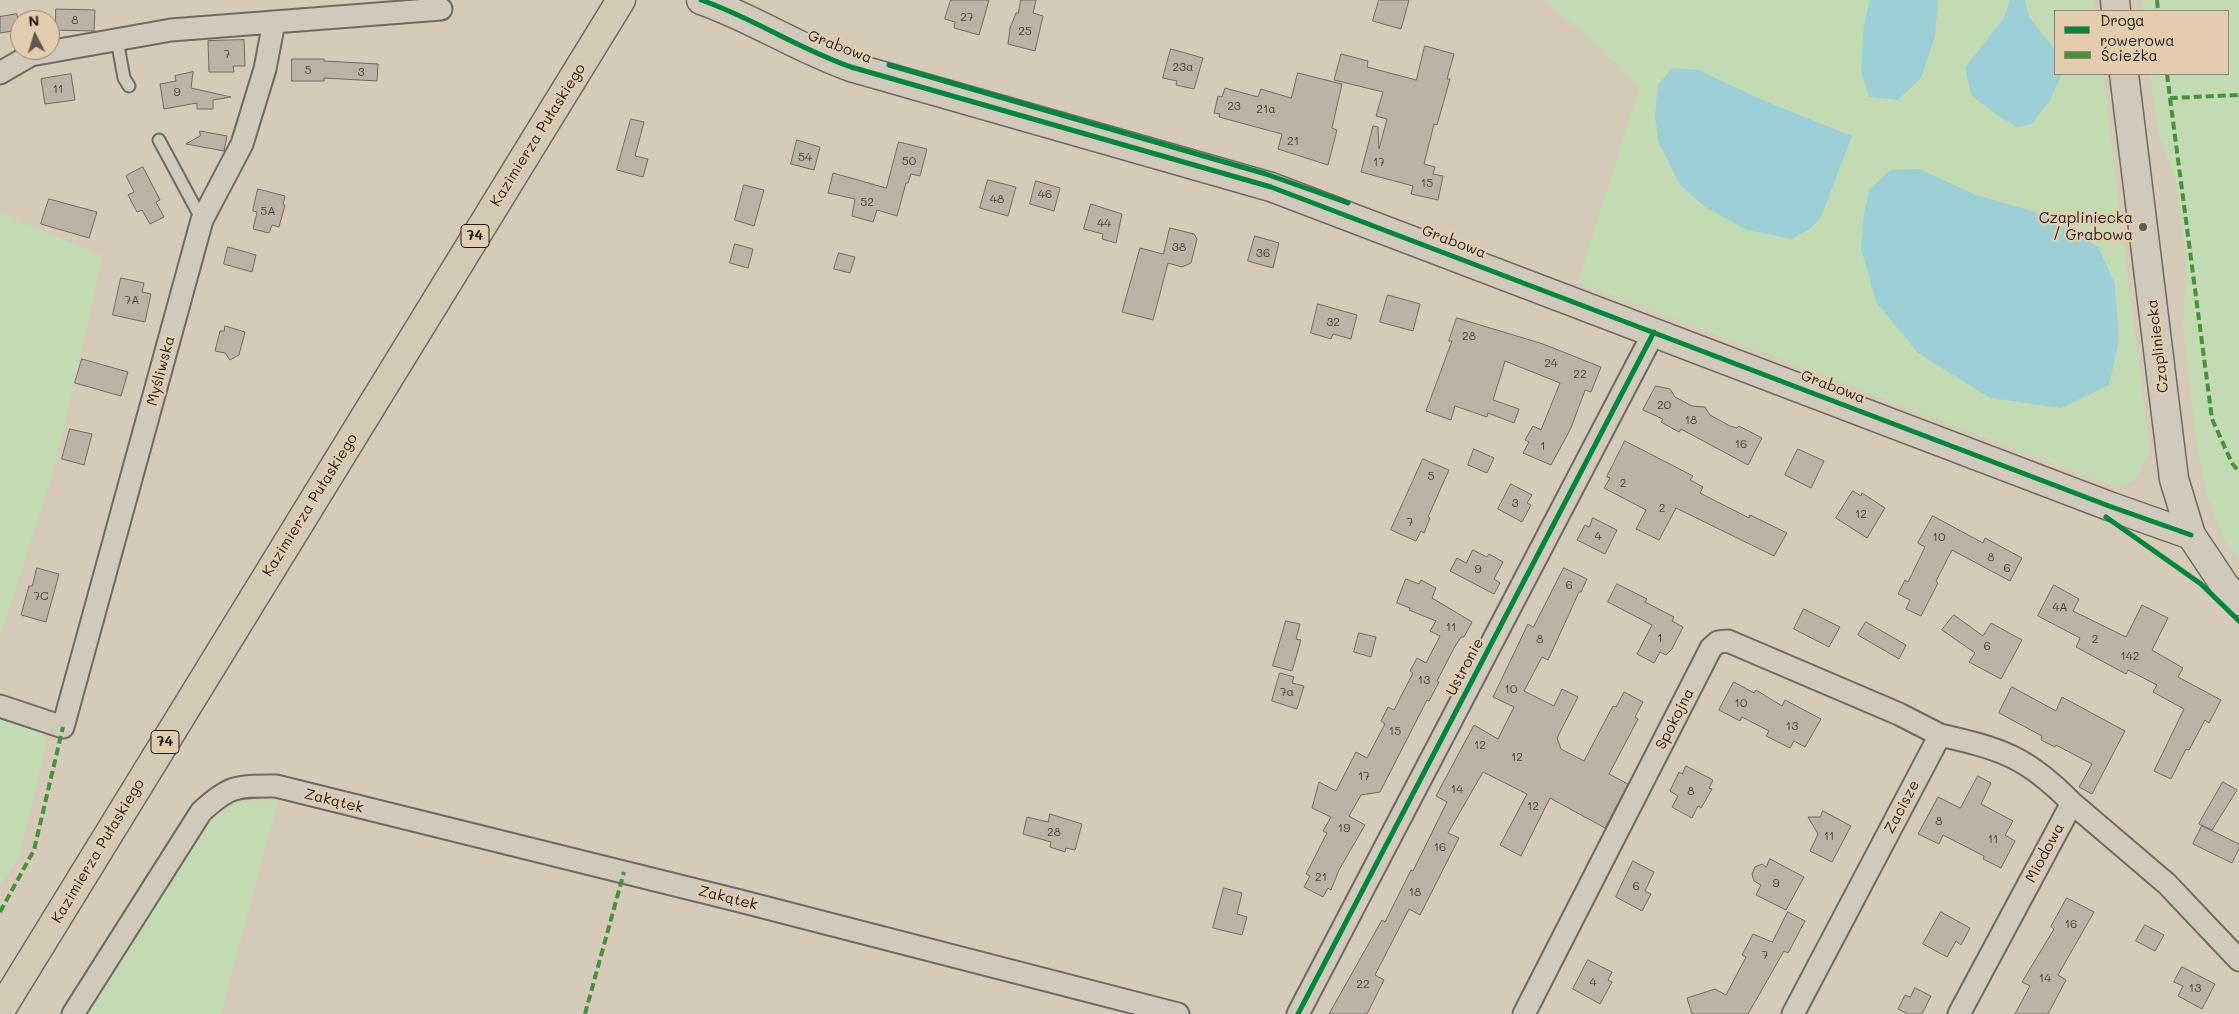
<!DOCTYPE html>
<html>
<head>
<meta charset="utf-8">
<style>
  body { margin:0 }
  #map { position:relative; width:2239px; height:1014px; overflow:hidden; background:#d6cab9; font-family:Mali,sans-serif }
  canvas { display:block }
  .legend { position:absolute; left:2054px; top:10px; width:175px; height:65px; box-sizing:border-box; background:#e3cdac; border:1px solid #938672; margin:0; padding:6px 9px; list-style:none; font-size:15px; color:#1c1c1c }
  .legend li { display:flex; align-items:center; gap:10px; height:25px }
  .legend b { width:25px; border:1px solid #938672 }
  .north { position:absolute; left:10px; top:10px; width:50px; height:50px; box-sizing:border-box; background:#e3cdac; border:1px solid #938672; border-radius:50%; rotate:355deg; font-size:14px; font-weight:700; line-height:20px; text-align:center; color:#1c1c1c }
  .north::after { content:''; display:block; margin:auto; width:18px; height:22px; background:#5d5953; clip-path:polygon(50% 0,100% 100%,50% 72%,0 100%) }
</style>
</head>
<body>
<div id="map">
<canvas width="2239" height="1014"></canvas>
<ul class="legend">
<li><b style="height:6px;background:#00873e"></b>Droga rowerowa</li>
<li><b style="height:6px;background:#49923c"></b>Ścieżka</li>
</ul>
<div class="north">N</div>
</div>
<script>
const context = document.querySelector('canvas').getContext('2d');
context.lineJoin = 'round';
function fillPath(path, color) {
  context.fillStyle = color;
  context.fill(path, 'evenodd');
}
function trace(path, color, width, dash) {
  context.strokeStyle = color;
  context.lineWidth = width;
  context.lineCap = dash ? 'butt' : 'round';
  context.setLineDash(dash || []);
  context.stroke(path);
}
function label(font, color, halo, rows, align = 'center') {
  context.font = font + ' Mali,sans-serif';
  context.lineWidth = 4.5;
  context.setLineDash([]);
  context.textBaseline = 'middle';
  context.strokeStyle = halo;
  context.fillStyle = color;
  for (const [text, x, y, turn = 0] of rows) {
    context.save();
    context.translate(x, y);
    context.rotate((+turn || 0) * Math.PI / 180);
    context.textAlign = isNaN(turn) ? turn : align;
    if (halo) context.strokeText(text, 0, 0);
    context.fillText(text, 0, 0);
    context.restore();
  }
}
const green = new Path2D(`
  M1545,0H2093L2095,11H2055V74H2103L2150,453L2134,481L2115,487L1578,282L1640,85Z
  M2141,0H2239V557L2226,543L2207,496L2197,446L2183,328L2186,264L2176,180L2158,132L2150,74H2228V11H2142Z
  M0,213L103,256L55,466L0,638Z
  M0,718L41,730L47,740L20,855L0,887Z
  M278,801L221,1014H89L209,820L238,802Z`);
const water = new Path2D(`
  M1870,0H1938L1935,36L1921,78L1898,100L1869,97L1861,71L1864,24Z
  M2010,0H2025L2029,17L2055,50V74H2062L2050,100L2032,124L2017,127L1994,113L1971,95L1965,68L2004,18Z
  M1672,68L1698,70L1767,102L1852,136L1821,217L1810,229L1792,239L1747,230L1705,207L1680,185L1659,144L1655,117L1658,85Z
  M1919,169L1976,195L2046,215L2098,247L2115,284L2119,341L2109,385L2061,408L1990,398L1918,353L1876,302L1861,248L1864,214L1869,190L1890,170Z`);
const building = new Path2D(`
  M951,0H989L979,35L954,28L955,22L945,19Z
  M1021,0H1036L1033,13L1043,16L1035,51L1008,44L1010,28L1016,13H1018Z
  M1379,0H1409L1401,29L1373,21Z
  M56,9L95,10L94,31L56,30Z
  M17,14L19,30L0,33V17Z
  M244,40L245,66H233L234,72H209L208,41Z
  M1425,46L1454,54L1447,79H1450L1437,125L1434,124L1424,164L1435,167L1433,174L1443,176L1438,200L1411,194L1413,186L1361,172L1373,126L1378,127L1379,149L1387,119L1376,116L1383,92L1334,80L1341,54L1368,61L1367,67L1416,80Z
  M1171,49L1203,58L1194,89L1176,85L1177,81L1163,78Z
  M292,59H324V61L378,64L377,81L324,78V81H292Z
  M193,72L191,88L231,97L213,100V109H197V103L164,109L160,84L176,81L175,76Z
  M1298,73L1342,84L1332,128L1337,130L1328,165L1278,149L1282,134L1219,117L1220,114L1214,113L1218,96L1222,97L1225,88L1258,97L1261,89L1291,98Z
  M71,74L75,100L45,104L41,79Z
  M631,119L644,122L635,156L648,159L643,177L617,170Z
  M200,131L227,136L224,151L186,144L200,136Z
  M797,140L820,147L814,170L791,164Z
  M899,142L927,149L920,176L911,174L908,183H906L897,216L877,210L873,222L852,216L855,199L828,193L833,173L886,188Z
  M143,167L160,200L156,202L164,217L150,224L142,210L137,212L128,195L134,192L126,176Z
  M988,180L1016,187L1008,216L980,208Z
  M1036,181L1060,188L1054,211L1030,204Z
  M744,185L764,190L754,226L735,220Z
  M258,189L285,196L283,204L285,205L279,227L272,225L269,233L253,229L257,212L253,211Z
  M49,199L97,212L89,238L41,224Z
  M1091,204L1122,214L1116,243L1102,239L1103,234L1084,229Z
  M1170,228L1194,234L1197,239L1191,263L1182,267L1168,263L1153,320L1122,312L1140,248L1163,254Z
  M1255,236L1279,243L1273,268L1248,261Z
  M735,244L753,249L748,268L730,263Z
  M228,247L256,255L252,272L224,264Z
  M839,253L855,257L850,273L834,269Z
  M121,278L144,283L142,292L151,294L145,322L113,315Z
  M1388,295L1420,304L1413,331L1380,322Z
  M1318,304L1357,315L1351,339L1333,334L1331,339L1311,333Z
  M1457,318L1543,344L1601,367L1591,392L1585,390L1571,428L1551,465L1523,453L1529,442L1525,440L1533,426L1541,430L1560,383L1505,361L1493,400L1519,409L1514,423L1488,413L1487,417L1455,406L1451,420L1426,411L1452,341H1449Z
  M225,326L245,332L239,355L230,360L225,353L215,351L220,331H224Z
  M82,359L128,372L121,396L75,383Z
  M1656,386L1670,389L1675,397L1692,406L1705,407L1710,415L1730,426L1737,428L1739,426L1762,438L1748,465L1681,429L1679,432L1661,422L1663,419L1643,410Z
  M70,429L92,434L84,465L62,459Z
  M1625,441L1693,476L1690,480L1703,487L1700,493L1749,518L1750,515L1787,533L1774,556L1676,508L1659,540L1636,529L1646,510L1604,488L1610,478L1607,477Z
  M1474,449L1494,458L1487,473L1468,465Z
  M1798,449L1824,461L1811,488L1785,475Z
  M1423,459L1449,470L1428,517L1430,518L1424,533L1421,531L1416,541L1391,530Z
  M1511,484L1532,495L1527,503L1531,505L1522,522L1498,509Z
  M1853,491L1861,496L1862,493L1885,508L1867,538L1836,518Z
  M1933,516L1983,543L1985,538L2022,558L2010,581L1952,550L1936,581L1938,583L1921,616L1906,609L1910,600L1898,594L1905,580L1908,582L1925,547L1918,543Z
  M1593,518L1617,530L1605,554L1577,540L1585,525L1589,527Z
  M1473,550L1487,557L1489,554L1503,562L1494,579L1500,583L1494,594L1450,571L1457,558L1466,563Z
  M37,568L59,574L46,622L21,615L29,586H32Z
  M1564,568L1587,579L1581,592H1579L1548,660L1542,657L1524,691L1554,706L1562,689L1578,697L1557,738L1561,749L1584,761L1613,706L1616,707L1624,692L1643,702L1635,717L1638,719L1609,774L1628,784L1605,828L1550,798L1521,856L1500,845L1527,794L1483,772L1448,833L1459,838L1420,915L1409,909L1375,975L1384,980L1367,1014H1329L1382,920L1385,922L1411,870L1413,871L1447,802L1436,796L1474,725L1498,739L1514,707L1493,697L1528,624L1533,627Z
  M1406,579L1419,584L1421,580L1436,588L1432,598L1472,622L1464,637H1461L1454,648L1437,681L1439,682L1429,701L1427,700L1380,792L1361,795L1349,816L1365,825L1339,870L1331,890L1328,888L1323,897L1304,887L1310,876L1306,874L1327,833L1323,831L1331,817L1312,808L1319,782L1336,791L1356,752L1367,758L1385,724L1381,721L1388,707L1394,710L1413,673L1410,671L1417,658L1426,663L1440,636L1430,631L1436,621L1409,610L1410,608L1397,603Z
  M1617,584L1647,599L1645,602L1674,617L1672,621L1683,627L1672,649L1666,655L1660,652L1654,663L1637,654L1652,625L1608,602Z
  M2054,585L2079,599L2073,611L2126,637L2142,605L2168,618L2152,650L2183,668L2178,677L2221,700L2209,723L2205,720L2189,750L2186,749L2171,779L2154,771L2184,709L2153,692L2157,685L2128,670L2126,674L2076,647L2080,638L2038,616Z
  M1804,609L1840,627L1829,647L1794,629Z
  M1954,615L1983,636L1991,623L2022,640L2001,679L1969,662L1975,653L1942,630Z
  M1286,621L1300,624L1296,639L1301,640L1292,671L1273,666Z
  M1866,622L1906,645L1899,659L1858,635Z
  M1359,633L1376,637L1371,657L1354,652Z
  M1280,673L1294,677L1292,683L1304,686L1297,709L1272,701Z
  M1734,682L1754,693L1756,690L1782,706L1785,700L1821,719L1805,747L1794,741L1790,748L1766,736L1769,731L1742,717L1740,721L1719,710Z
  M2012,687L2056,711L2062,697L2125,731L2092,794L2079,787L2092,764L2056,745L2055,747L2041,740L2042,736L1999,713Z
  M1686,766L1713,780L1709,788L1712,789L1701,808L1698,806L1692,818L1672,807L1678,796L1670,791L1679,772L1682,774Z
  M1978,776L1991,783L1981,804L2013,821L2005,835L2015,841L2001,868L1983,859L1984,856L1943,835L1939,844L1918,834L1938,797L1960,808Z
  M2223,782L2237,790L2212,830L2199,824Z
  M1823,811L1851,826L1832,862L1810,851L1818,834L1808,817H1820Z
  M1050,814L1082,824L1075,850L1066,848L1065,852L1050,847L1051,842L1023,834L1027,817L1048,822Z
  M2202,826L2239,844V849L2232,863L2193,844Z
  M1770,859L1804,877L1786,910L1756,895L1761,885L1754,881L1752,874L1755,867L1762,864L1766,867Z
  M1633,861L1654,872L1645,891L1651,894L1642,911L1616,897Z
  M1224,888L1242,893L1237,914L1247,917L1242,935L1213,928Z
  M2067,898L2094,912L2058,975L2066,980L2048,1014H2015L2030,986L2022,982L2054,929L2051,927Z
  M1788,912L1805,921L1788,953L1784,951L1748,1014H1692L1687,998L1715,989L1726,995L1746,957L1742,955L1753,934L1772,942Z
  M1941,912L1970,928L1961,945L1956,941L1947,957L1923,944Z
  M2145,925L2164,935L2155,951L2136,941Z
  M1588,960L1612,972L1608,980L1612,982L1600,1004L1573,989Z
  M2182,967L2215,984L2202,1009L2178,996L2183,986L2174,982Z
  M1915,988L1931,996L1922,1014H1908L1898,1009L1905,995L1910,997Z`);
const lane = new Path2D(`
  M117,40L124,78L129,86
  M159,140L202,220`);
const street = new Path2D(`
  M0,73L31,55L171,30L441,9
  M0,706L63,727L202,220L242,144L265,69L274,22
  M73,1014L201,812C230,785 237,786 276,786L740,901L1178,1014
  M1298,1014L1654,332
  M1524,1014L1711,648L1718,642L1728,641L1899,714L1940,735
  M1793,1014L1940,735C2002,749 2027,757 2072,803
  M1959,1014L2072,803L2167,884L2239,960`);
const secondary = new Path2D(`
  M701,0C753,18 799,49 851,67L1271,187L2109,506L2191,535
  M2115,0L2116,11
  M2124,74L2174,479L2191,535L2225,586L2239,601`);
const primary = new Path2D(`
  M0,1011L621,0`);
const quiet = new Path2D(`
  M2157,0L2158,11
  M2167,74L2170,98L2239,95
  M2170,98L2212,419L2232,463L2239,472
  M0,912L34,850L63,727
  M585,1014L624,872`);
const cycleway = new Path2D(`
  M701,0C753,18 799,49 851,67L1271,187L2109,506L2191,535
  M889,65L1266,174L1348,203
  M2106,517L2201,584L2239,621
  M1298,1014L1654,332`);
const markers = [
  [2143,227,5,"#5d5953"]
];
const numberNames = [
  ["27",967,17],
  ["8",75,20],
  ["25",1025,31],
  ["7",227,54],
  ["23a",1183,67],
  ["5",308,70],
  ["3",361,72],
  ["11",58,89],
  ["9",177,92],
  ["23",1234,106],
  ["21a",1266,109],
  ["21",1293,141],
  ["54",805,157],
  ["50",909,161],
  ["17",1379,162],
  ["15",1427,183],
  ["46",1045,194],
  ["48",997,199],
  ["52",867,202],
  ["5A",268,211],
  ["44",1104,223],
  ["38",1179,247],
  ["36",1263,253],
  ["7A",132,300],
  ["32",1333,322],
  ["28",1469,336],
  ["24",1551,363],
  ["22",1580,374],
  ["20",1664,405],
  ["18",1691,420],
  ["16",1741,444],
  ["1",1543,446],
  ["5",1431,476],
  ["2",1623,483],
  ["3",1515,503],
  ["2",1662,508],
  ["12",1861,514],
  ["7",1410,522],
  ["4",1598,536],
  ["10",1939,537],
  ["8",1991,557],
  ["6",2007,568],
  ["9",1478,569],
  ["6",1569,585],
  ["7C",41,596],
  ["4A",2060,607],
  ["11",1451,627],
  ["1",1660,638],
  ["8",1540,639],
  ["2",2095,639],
  ["6",1987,646],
  ["142",2130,656],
  ["13",1424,680],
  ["10",1511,689],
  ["7a",1287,692],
  ["10",1741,703],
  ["13",1792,726],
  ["15",1395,731],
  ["12",1480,745],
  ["12",1517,757],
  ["17",1364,776],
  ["14",1457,789],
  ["8",1691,791],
  ["12",1533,806],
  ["8",1939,821],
  ["19",1344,828],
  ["28",1054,832],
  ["11",1829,836],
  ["11",1993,839],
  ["16",1440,847],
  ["21",1321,877],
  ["9",1776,883],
  ["6",1636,886],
  ["18",1415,892],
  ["16",2071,924],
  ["7",1765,955],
  ["14",2045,978],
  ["4",1593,982],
  ["22",1363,984],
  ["13",2195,988]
];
const shields = [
  [475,236,28],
  [165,742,28]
];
const shieldNames = [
  ["74",475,236],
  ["74",165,742]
];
const streetNames = [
  ["Grabowa",840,47,21],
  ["Kazimierza Pułaskiego",538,135,-58],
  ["Grabowa",1454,242,21],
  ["Czapliniecka",2158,346,-97],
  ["Myśliwska",161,371,-75],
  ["Grabowa",1833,387,21],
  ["Kazimierza Pułaskiego",310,505,-58],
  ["Ustronie",1465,667,-62],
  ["Spokojna",1675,719,-63],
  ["Zakątek",334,801,14],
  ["Zacisze",1902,807,-62],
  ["Kazimierza Pułaskiego",98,851,-59],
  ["Miodowa",2045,853,-62],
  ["Zakątek",728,898,14]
];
const poiNames = [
  ["Czapliniecka",2133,218],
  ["/ Grabowa",2133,235]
];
fillPath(green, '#c2dbb2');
fillPath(water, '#9dd0d6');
fillPath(building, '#bdb3a4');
trace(building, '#706a63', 1);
trace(lane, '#706a63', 15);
trace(street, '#706a63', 25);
trace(secondary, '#706a63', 31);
trace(primary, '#706a63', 31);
trace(lane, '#d2c9bd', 11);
trace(street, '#d2c9bd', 21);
trace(secondary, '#d2c9bd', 28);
trace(primary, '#d3cab6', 28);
trace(quiet, '#49923c', 4, [8, 4]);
trace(cycleway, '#00873e', 5);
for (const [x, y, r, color] of markers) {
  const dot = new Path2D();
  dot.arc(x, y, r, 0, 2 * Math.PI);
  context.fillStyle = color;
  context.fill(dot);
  trace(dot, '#e3cdac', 2);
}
label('12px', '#44423e', null, numberNames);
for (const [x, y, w] of shields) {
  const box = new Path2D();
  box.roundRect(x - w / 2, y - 11.5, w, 23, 4);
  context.fillStyle = '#e3cdac';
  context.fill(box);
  trace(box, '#1c1c1c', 1);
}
label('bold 14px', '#1c1c1c', null, shieldNames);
label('15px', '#1c1c1c', '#e3cdac', streetNames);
label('15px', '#1c1c1c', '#e3cdac', poiNames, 'right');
</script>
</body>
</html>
